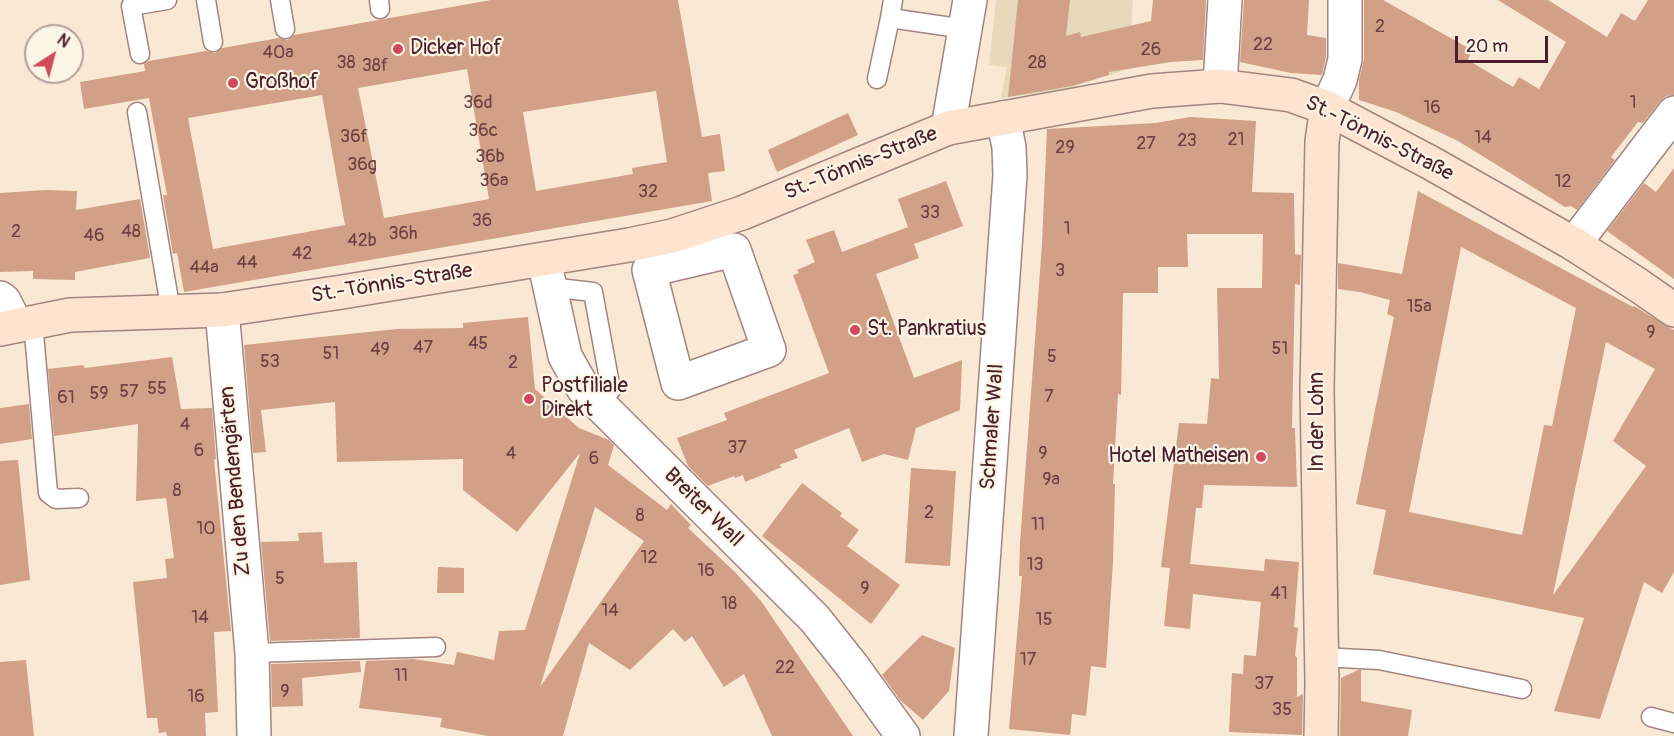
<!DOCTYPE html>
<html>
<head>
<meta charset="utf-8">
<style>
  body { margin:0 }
  #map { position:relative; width:1674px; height:736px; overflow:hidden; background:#f9e9d4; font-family:Pangolin,sans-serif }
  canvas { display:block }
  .north { position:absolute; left:24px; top:24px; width:60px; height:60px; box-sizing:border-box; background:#fcf5e5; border:2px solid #b59f9b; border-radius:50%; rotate:36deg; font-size:16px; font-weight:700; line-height:24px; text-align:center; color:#4a1f2b }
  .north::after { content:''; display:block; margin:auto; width:21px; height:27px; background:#d1495b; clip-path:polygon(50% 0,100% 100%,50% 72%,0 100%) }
  .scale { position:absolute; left:1455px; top:36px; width:93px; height:27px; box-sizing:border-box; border:3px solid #4a1f2b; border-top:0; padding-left:8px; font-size:18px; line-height:21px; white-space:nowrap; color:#4a1f2b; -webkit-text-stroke:4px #fcf5e5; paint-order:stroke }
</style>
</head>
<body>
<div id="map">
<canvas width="1674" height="736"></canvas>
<div class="north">N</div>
<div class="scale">20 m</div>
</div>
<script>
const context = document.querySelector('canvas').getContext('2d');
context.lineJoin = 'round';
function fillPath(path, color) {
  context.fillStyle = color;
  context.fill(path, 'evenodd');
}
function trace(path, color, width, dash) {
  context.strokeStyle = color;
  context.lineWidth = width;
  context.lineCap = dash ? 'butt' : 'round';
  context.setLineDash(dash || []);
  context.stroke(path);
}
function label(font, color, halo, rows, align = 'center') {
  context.font = font + ' Pangolin,sans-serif';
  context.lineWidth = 4.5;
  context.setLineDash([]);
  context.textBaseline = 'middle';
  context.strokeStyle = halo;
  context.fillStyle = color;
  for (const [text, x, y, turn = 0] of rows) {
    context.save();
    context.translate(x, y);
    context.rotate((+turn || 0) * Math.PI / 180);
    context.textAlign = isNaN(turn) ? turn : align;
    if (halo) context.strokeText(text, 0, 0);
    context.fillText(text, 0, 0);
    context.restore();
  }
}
const built = new Path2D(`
  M996,0H1133L1129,69L1059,91L1001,98L1007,67L989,65Z`);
const building = new Path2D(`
  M491,0H678L702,137L720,134L725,171L708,173L712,201L184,292L177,253L173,254L163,195H167L149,98L84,109L80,82L145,71L144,64L149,61L206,51L215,53L222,48L279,38L287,40L294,35ZM467,69L489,199L384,218L358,88ZM656,91L667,162L632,168L633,174L536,191L523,112ZM322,95L345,225L213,249L188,118Z
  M1018,0H1070L1066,36L1080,32L1081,37L1151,21L1153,0H1206L1203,60L1171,62L1109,72V75L1072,86L1008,97Z
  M1244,0H1309L1307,35L1326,38V57L1322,75L1291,73L1240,62Z
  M1364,0H1383L1472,50L1468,60L1513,87L1519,77L1539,89L1566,42L1498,0H1548L1607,37L1621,13L1635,21L1648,0H1674V95L1666,96L1660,101L1643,123L1638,122L1611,157L1615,160L1577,210L1571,206L1565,207L1458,141L1396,112L1359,100V80L1364,59Z
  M848,113L858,135L777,172L768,150Z
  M1190,117L1256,121L1252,192L1294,193L1295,254L1301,255L1300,285L1295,284L1292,428H1295L1297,487L1204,485L1202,508H1196L1190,564L1264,571L1265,559L1299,562L1294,627L1298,628L1295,656L1297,657V697L1303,694L1302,735L1229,732L1232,673L1243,674L1244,655L1256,656L1261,602L1193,594L1190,629L1164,626L1170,568L1161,567L1179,423L1207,424L1211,378L1219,379L1217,288H1262L1263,234H1187L1188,267H1158V293H1123L1121,395L1118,394L1113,484H1115L1113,562L1106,668L1091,666L1086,716L1072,714L1070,735L1009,729L1022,576H1019L1020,543L1042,244L1047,129L1156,123Z
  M1674,168V279L1607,231L1644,183L1656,192Z
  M946,181L963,226L914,244L919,258L876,274L914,378L962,360L960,410L916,428L908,460L884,454L862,462L849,428L794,450L798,458L779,465L782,467L745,482L743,475L735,478L734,476L708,486L688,466L677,438L727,420L724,413L829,373L793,275L799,273L797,270L815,262L806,240L834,230L842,252L908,227L910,233L898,199Z
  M46,190L77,191L76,210L140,199L150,258L75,272V280L33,279V271L0,272V193Z
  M1418,191L1633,307L1634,306L1674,330V572L1662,593L1644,582L1600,719L1554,711L1584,618L1373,574L1386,510L1356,504L1394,317L1387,314L1390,300L1360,292L1338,289V263L1402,274ZM1461,247L1576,308L1552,426L1544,425L1522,535L1409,512ZM1606,342L1655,369L1613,441L1646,466L1553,595Z
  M528,317L535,389L579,428L609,440L614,445L608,465L667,510L671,504L691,525L688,528L735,572L761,601L853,736H772L744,674L724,687L692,636L685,642L673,629L630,670L589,643L563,736H488L440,727L442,718L359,708L366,661L413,659L454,665L457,652L494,660L499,631L525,630L580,453L517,532L463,490V459L337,462L335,402L261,410L266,452L253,453L244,345L397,329L463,328V323ZM595,507L644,541L540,687Z
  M172,357L181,409L212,408L216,459L214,460L231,631L214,632L218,712L205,713L206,736H167L166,732L159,733L157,718H147L133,582L167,578L165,559L174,558L166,498L136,501L138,424L54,436L48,369L83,365L85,368Z
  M29,404L32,439L0,444V408Z
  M18,460L30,580L0,585V461Z
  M911,468L956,471L950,566L905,563Z
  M802,483L842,513L840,516L859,530L847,546L900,585L871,624L762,536Z
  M322,532L324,563L357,562L360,638L270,641L261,542L299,541L298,533Z
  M438,567L464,568V593H437Z
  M922,635L955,648L949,691L923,720L900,700L882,675Z
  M26,660L34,736H0V662Z
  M360,661L361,672L302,678L303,706L272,707L271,664Z
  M1358,670H1361V701L1412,710L1408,736H1340L1341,678Z`);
const lane = new Path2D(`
  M206,0L213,42
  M280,0L285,29
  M379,0L380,9
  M893,0L890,18L965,29
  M140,54L131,6L167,0
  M877,79L890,18
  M137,112L171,312
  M550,287L593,292L611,390L597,403
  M33,322L48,493L56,499L79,498
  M252,653L436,647
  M1321,657L1379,660L1522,689
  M1651,717L1674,723`);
const street = new Path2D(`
  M1220,86L1225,0
  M1327,108L1340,80L1345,59V0
  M948,128L970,0
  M1574,244L1674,113
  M734,250L769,350L678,383L649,270Z
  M544,260L565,356L583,388L815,619L853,667L903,736
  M0,298L4,301L16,325
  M222,310L252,653L254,736
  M971,736L1010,175L1009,147L1003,118`);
const secondary = new Path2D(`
  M0,329L70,315L222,310L342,292L629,245L672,236L742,213L948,128L1152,91L1220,86L1291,95L1327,108L1431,163L1574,244L1638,285L1674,310
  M1321,736L1322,683L1317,389L1322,141L1327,108`);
const markers = [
  [398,49,6,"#d1495b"],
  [233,83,6,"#d1495b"],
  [855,330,6,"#d1495b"],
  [529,399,6,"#d1495b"],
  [1261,457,6,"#d1495b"]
];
const numberNames = [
  ["2",1380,27],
  ["22",1263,45],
  ["26",1151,50],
  ["40a",278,53],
  ["38",346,63],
  ["28",1037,63],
  ["38f",375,66],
  ["36d",478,103],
  ["1",1633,103],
  ["16",1432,108],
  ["36c",483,131],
  ["36f",354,137],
  ["14",1483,138],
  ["21",1236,140],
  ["23",1187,141],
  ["27",1146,144],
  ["29",1065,148],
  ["36b",490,157],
  ["36g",362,165],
  ["36a",494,181],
  ["12",1563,182],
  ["32",648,192],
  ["33",930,213],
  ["36",482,221],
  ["1",1067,229],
  ["2",16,232],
  ["48",131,232],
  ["36h",403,234],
  ["46",94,236],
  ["42b",362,241],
  ["42",302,254],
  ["44",247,263],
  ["44a",204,268],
  ["3",1060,271],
  ["15a",1419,307],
  ["9",1651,333],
  ["45",478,344],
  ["47",423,348],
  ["51",1280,349],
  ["49",380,350],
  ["51",331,354],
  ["5",1052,357],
  ["53",270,362],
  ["2",513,363],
  ["55",157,389],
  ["57",129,392],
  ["59",99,394],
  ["7",1049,397],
  ["61",66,398],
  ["4",185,425],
  ["37",737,448],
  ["6",199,451],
  ["4",511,454],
  ["9",1043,454],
  ["6",594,459],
  ["9a",1051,480],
  ["8",177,491],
  ["2",929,513],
  ["8",640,516],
  ["11",1038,525],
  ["10",206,529],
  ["12",649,558],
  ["13",1035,565],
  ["16",706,571],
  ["5",280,579],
  ["9",865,589],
  ["41",1279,594],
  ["18",729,604],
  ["14",610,611],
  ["14",200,618],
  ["15",1044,620],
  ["17",1028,660],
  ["22",785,668],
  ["11",401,676],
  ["37",1264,684],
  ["9",285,692],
  ["16",196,697],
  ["35",1282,710]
];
const poiNames = [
  ["Dicker Hof",410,49],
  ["Großhof",245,83],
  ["St. Pankratius",867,330],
  ["Postfiliale",541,387],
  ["Direkt",541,411],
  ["Hotel Matheisen",1249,457,"right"]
];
const streetNames = [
  ["St.-Tönnis-Straße",1379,139,27],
  ["St.-Tönnis-Straße",861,164,-22],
  ["St.-Tönnis-Straße",392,284,-9],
  ["In der Lohn",1318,422,-90],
  ["Schmaler Wall",993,427,-86],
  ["Zu den Bendengärten",236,481,-95],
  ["Breiter Wall",703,508,45]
];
fillPath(built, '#e7daba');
fillPath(building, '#d1a086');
trace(lane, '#a28480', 21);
trace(street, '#a28480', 36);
trace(secondary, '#a28480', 36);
trace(lane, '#fff', 18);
trace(street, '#fff', 33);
trace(secondary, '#fde4d1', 33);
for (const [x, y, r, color] of markers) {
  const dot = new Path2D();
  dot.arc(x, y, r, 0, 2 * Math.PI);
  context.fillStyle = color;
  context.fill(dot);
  trace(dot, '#fcf5e5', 2);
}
label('18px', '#6c3f42', null, numberNames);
label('21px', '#4a1f2b', '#fcf5e5', poiNames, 'left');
label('21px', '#4a1f2b', '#fcf5e5', streetNames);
</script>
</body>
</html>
